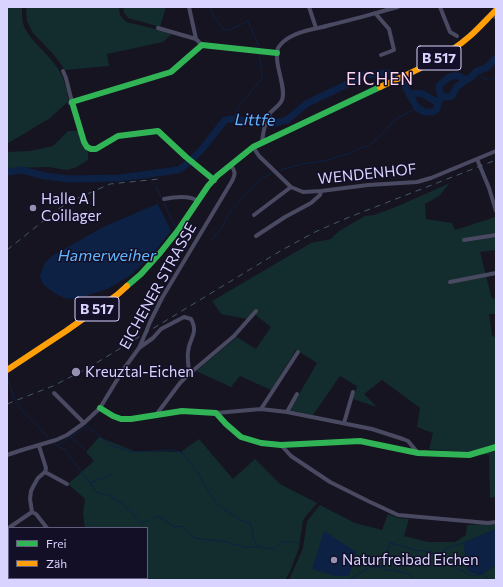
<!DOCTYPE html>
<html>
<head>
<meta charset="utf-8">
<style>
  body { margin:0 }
  #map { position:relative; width:503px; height:587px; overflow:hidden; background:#161421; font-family:Commissioner,sans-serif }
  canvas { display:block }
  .frame { position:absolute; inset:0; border:8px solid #d9d4ff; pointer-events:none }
  .legend { position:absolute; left:8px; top:527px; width:140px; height:52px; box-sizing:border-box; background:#130f26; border:1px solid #625e7d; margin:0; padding:5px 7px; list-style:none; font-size:12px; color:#d9d4ff }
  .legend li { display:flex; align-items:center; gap:8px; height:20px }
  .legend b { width:20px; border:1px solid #625e7d }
</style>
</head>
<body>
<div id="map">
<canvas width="503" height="587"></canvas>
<div class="frame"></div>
<ul class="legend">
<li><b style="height:5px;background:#30b455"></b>Frei</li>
<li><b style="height:5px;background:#ff9f0a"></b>Zäh</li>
</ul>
</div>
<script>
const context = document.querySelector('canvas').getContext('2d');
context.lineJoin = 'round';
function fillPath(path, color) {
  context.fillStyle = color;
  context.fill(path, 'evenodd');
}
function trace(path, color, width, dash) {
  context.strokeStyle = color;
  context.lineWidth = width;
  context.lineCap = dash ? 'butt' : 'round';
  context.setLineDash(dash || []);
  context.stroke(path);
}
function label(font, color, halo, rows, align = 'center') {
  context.font = font + ' Commissioner,sans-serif';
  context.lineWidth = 3;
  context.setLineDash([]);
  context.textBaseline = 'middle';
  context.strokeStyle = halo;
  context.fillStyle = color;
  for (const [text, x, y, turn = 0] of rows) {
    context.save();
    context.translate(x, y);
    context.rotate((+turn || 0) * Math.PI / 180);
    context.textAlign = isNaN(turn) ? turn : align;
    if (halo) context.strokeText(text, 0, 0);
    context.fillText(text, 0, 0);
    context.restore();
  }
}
const green = new Path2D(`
  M8,7H22C22,12 22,18 23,23C26,38 52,56 60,72C65,81 67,91 69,101L50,118L7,144V14Z
  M26,7H119L120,15L126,22L173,33L163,42L107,54L109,66L65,70L53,54L33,33L27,21Z
  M123,7H166L160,27L128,18L124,13Z
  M68,131H79L83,145L88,151V160L77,167L67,170L48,167L14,168L7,172V152L30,151L53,146Z
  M450,183L439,196L425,204L426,219L452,223L455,230L495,217L496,220V250L480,252L492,299L496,298V314H489L492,336L496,337V497L490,498L489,455L429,449L433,433L417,427L420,408L382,380L364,394L377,407L353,399L357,386L340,376L313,415L290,410L317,363L296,350L271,390L240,376L231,387L196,371L237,337L256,349L271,327L253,313L247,319L221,314L212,301L311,243L331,239L339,231L365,216L374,215L398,206Z
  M99,437L134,451L181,452L199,439L233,479L255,459L280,484L317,503L303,520L299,548L290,572L285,580H81L83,578H147V528H85L83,514L85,499L68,484L94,461L86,452Z
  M320,505L355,523L382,530L388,514L398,518L409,519L404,536L428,542H455L466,535L467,525L496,523V529L465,542L470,572L482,574L496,565V580H289L303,548L307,521Z`);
const water = new Path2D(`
  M157,204L158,205L170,228L171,231L151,256L131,275L107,289L76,299H73L64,298L56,294L50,290L43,284L41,280L40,275L45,263L52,256L103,227Z
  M496,529V565L482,574L470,572L467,569L464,547L465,542Z
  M324,531L356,552L349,576H335L312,569Z`);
const stream = new Path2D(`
  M211,7V12L224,30H229L248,21L258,44V49
  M477,71L484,79H488
  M492,79L496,78
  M234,119L237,109L262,78V74L259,54
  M280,170L302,164L328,160L351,153L360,148L366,147L377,139L396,119L417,108
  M143,175L148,178
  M153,182L154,183
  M156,187L161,197
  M164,203L176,228
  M179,235L182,250L186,251
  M210,242L223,226L230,212L260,179L271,174
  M8,380L16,403L20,408L51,440
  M71,437L85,450
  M53,442L56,445L60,444L87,426L112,446L134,452L174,450L183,453L198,473L211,496L217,504L225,510L238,518L242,521L250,523C254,531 251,542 261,547C264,549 270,548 274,549C281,539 287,542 298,543
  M57,446L65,450L93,487L94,491L106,495H108L122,503L141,522L144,523L158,516L173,526L176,527L183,526L192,536L195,538L209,540H212L227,542L245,547H260
  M90,483L113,474
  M434,555C440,555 442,552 446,549C451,546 457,545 463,543L465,544
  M382,567V568L387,570H394L409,574L414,578V580
  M348,580L371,567H382L384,564L390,543L403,546L415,550L432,552L436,560L442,564H448L453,566L457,569L463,571L468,574L474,576L482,574L489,580`);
const river = new Path2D(`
  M409,94C427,91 424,97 438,102
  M442,97L439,90V86C446,78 456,71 465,80
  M7,172L22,170L45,176L68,179L120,178L178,170C198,158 211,137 225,120L234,119L272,124L287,120L306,104L366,75L387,73L395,76L404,84L417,108L425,112H433L437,109L438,102L442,97H448L452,96L456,88L463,82L470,78L477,71L486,68L496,58`);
const street = new Path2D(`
  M189,7L196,39L202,45
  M309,7L316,28
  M440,7L450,32L457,36
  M375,13L389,29L394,50L381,55
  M495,17H496
  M158,28L196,39
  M63,71L66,78L72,102L70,103
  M262,142C263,134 265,120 270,113C274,109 280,105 282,100C287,87 273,64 278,48C281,43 286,39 292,36C303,30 317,29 330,25C352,20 375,13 398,7
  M253,147L259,156L291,187L303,192L321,191L368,185L417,182L431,178L496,151
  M477,159L489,188L496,211
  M164,199C174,197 189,195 198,201
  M254,215L291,187
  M256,236L285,217L311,203L320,195L321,191
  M464,240L496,235
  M450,282L496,273
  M139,348L153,338L161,329L184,317L191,319C199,334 189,338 188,352C187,359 189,367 189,374L180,383L156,415
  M189,374L234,336L256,311
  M54,393L84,423
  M261,409L298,352
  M287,412L297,394
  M216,413L261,409L287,412L372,429L403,439L408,441L418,453
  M344,423L353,392
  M281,445L291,456L330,482L368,501L398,515L488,523L496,522
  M39,446L46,468L45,472L38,478L34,485L31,491L30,499L32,512L36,514L47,528
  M7,455L22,450L56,440L67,435L84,423L100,408L123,370L139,348L146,332L150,322L162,298L232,181C236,173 235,172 231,165
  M45,472L67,484
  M7,529L32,512
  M28,580L31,578`);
const fast = new Path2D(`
  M214,180L186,157L158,131L118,136L96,149H91L87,147L84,142L72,102L171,72L202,45L277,53
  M127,286L141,274L160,253L179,229L208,186L217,176L253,147L380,87
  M100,408L113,416L121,419H131L182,411L216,413L226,424L241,437L261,443L281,445L360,441L418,453L469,455L496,447`);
const slow = new Path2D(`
  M380,87C411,73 444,59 470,36C479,28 487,19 496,10
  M7,370L66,331L117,295L127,286`);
const rail = new Path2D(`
  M7,250L57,210L69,202L110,184L159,179
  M7,404L53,386L88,368L282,250L315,232L347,218L496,160`);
const markers = [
  [33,208,4,"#9591b1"],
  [76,372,5,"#9591b1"],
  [334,560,4,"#9591b1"]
];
const shields = [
  [439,58,44],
  [97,309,44]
];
const shieldNames = [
  ["B 517",439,58],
  ["B 517",97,309]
];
const streetNames = [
  ["WENDENHOF",367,174,-6],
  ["EICHENER STRASSE",158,286,-61]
];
const poiNames = [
  ["Halle A |",41,199],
  ["Coillager",41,216],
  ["Kreuztal-Eichen",85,372],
  ["Naturfreibad Eichen",342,560]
];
const waterNames = [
  ["Littfe",255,120,1],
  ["Hamerweiher",107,256]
];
const quarterNames = [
  ["EICHEN",380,79]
];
fillPath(green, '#132c2d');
fillPath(water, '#0d2144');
trace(stream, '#0d2144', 1);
trace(river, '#0d2144', 7);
trace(street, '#4a4962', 4);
trace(fast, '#30b455', 6);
trace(slow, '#ff9f0a', 6);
trace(rail, '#43596b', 1, [6, 5]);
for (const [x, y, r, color] of markers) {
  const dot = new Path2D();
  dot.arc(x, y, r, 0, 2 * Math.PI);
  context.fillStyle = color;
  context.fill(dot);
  trace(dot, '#130f26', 1.5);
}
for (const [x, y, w] of shields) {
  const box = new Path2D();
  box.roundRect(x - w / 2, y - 12, w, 24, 3);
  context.fillStyle = '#130f26';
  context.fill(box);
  trace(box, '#d9d4ff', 1);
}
label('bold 14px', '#d9d4ff', null, shieldNames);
label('15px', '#d9d4ff', '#130f26', streetNames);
label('15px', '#d9d4ff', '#130f26', poiNames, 'left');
label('italic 16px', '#62b6ff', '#130f26', waterNames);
context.letterSpacing = '1px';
label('17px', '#ffd6f0', '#130f26', quarterNames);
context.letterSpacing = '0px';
</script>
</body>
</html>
